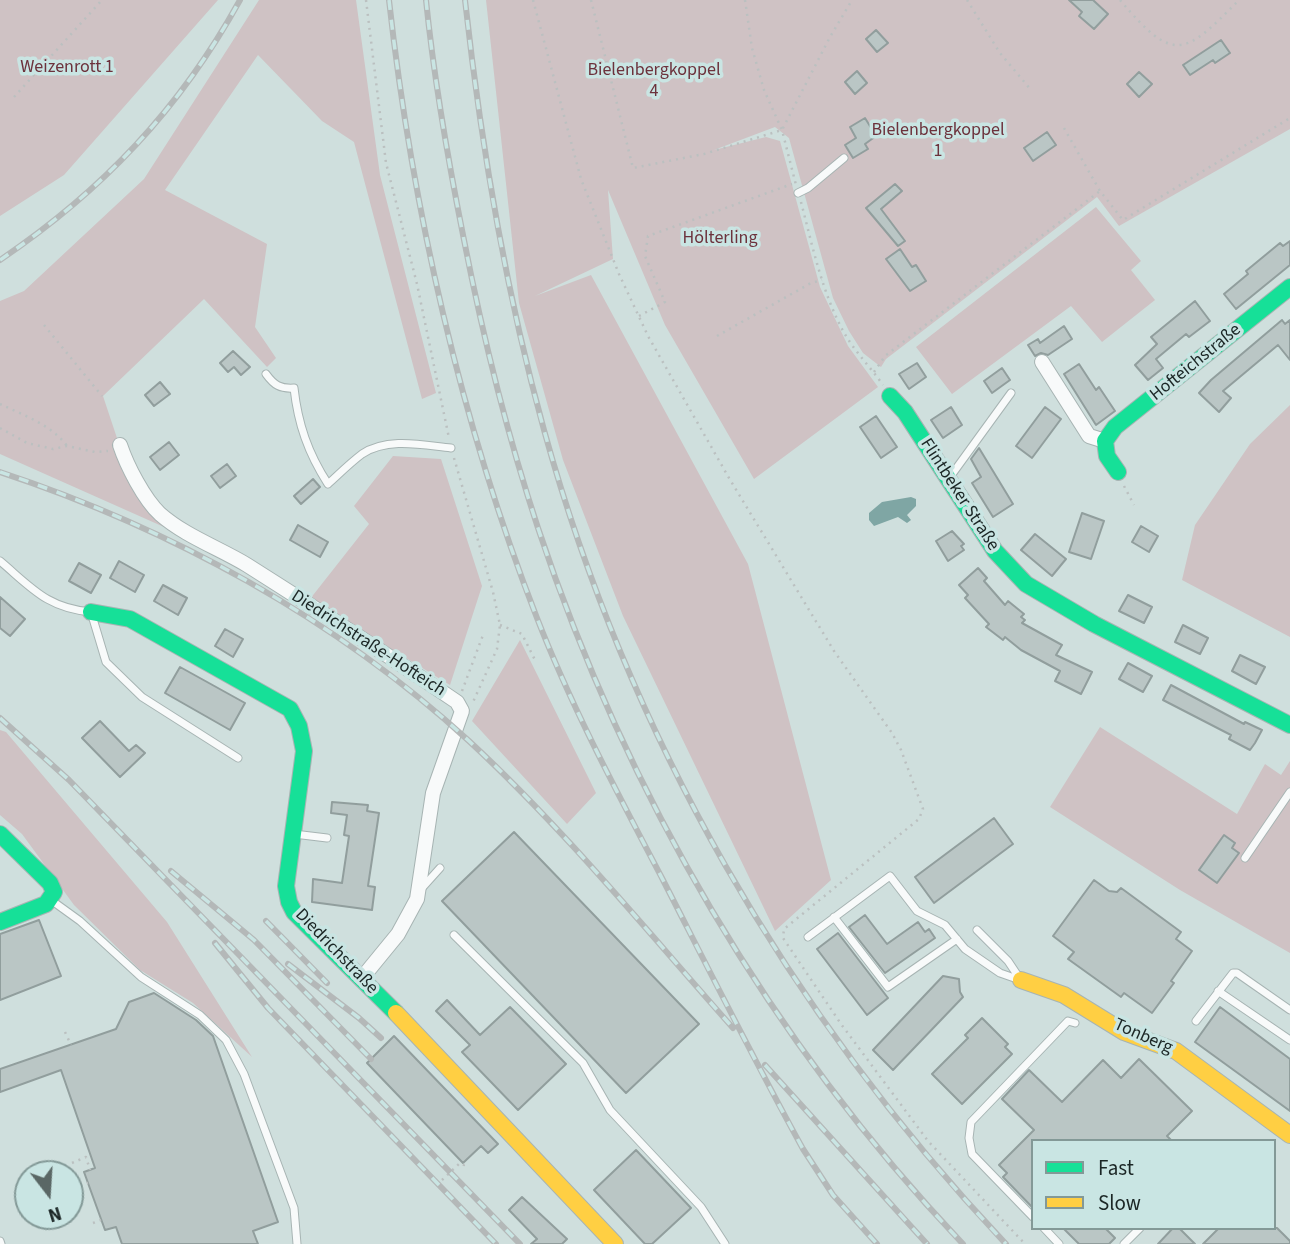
<!DOCTYPE html>
<html>
<head>
<meta charset="utf-8">
<style>
  body { margin:0 }
  #map { position:relative; width:1290px; height:1244px; overflow:hidden; background:#cfdfdd; font-family:"Source Sans 3",sans-serif }
  canvas { display:block }
  .legend { position:absolute; left:1031px; top:1139px; width:245px; height:91px; box-sizing:border-box; background:#c9e5e3; border:2px solid #839997; margin:0; padding:9px 12px; list-style:none; font-size:21px; color:#1b2625 }
  .legend li { display:flex; align-items:center; gap:14px; height:35px }
  .legend b { width:35px; border:2px solid #839997 }
  .north { position:absolute; left:14px; top:1160px; width:70px; height:70px; box-sizing:border-box; background:#c9e5e3; border:2px solid #839997; border-radius:50%; rotate:163deg; font-size:19px; font-weight:700; line-height:28px; text-align:center; color:#1b2625 }
  .north::after { content:''; display:block; margin:auto; width:24px; height:32px; background:#5a6765; clip-path:polygon(50% 0,100% 100%,50% 72%,0 100%) }
</style>
</head>
<body>
<div id="map">
<canvas width="1290" height="1244"></canvas>
<ul class="legend">
<li><b style="height:9px;background:#16e098"></b>Fast</li>
<li><b style="height:9px;background:#ffcf43"></b>Slow</li>
</ul>
<div class="north">N</div>
</div>
<script>
const context = document.querySelector('canvas').getContext('2d');
context.lineJoin = 'round';
function fillPath(path, color) {
  context.fillStyle = color;
  context.fill(path, 'evenodd');
}
function trace(path, color, width, dash) {
  context.strokeStyle = color;
  context.lineWidth = width;
  context.lineCap = dash ? 'butt' : 'round';
  context.setLineDash(dash || []);
  context.stroke(path);
}
function label(font, color, halo, rows, align = 'center') {
  context.font = font + ' "Source Sans 3",sans-serif';
  context.lineWidth = 7;
  context.setLineDash([]);
  context.textBaseline = 'middle';
  context.strokeStyle = halo;
  context.fillStyle = color;
  for (const [text, x, y, turn = 0] of rows) {
    context.save();
    context.translate(x, y);
    context.rotate((+turn || 0) * Math.PI / 180);
    context.textAlign = isNaN(turn) ? turn : align;
    if (halo) context.strokeText(text, 0, 0);
    context.fillText(text, 0, 0);
    context.restore();
  }
}
const green = new Path2D(`
  M0,0H218L64,175L0,216Z
  M259,0H356L380,175L436,393L422,399L354,142L322,121L258,55L165,190L267,244L255,327L276,358L267,367L204,299L103,396L121,450L164,527L0,454V301L24,291L144,179Z
  M486,0H1290V129L1119,226L1097,197L886,359L881,367L863,353L849,331L833,298L789,138L775,127L714,150L766,137L780,141L820,287L848,346L878,387L754,479L665,325L608,190L613,259L535,296L591,275L748,564L831,880L775,931L623,616L563,460L519,303Z
  M1096,207L1141,261L1131,270L1155,300L1102,342L1071,306L952,394L916,347Z
  M1290,405V637L1182,580L1195,525L1250,444Z
  M393,456L441,459L482,586L450,685L310,599L369,524L354,506Z
  M520,640L596,793L567,824L472,721Z
  M1100,727L1237,814L1265,764L1281,775L1290,761V953L1180,890L1050,807Z
  M0,730L6,732L167,922L252,1057L193,1003L140,970L74,905L22,834L0,815Z`);
const water = new Path2D(`
  M911,497L916,499V506L907,515L911,520L907,523L898,517L874,526L869,520V513L882,502Z`);
const building = new Path2D(`
  M1069,0H1093L1108,14L1094,29L1079,16L1082,12Z
  M876,30L888,43L877,52L866,39Z
  M1221,40L1230,53L1215,63L1213,60L1190,75L1183,65Z
  M857,71L867,83L855,94L845,82Z
  M1139,72L1152,84L1139,97L1127,84Z
  M865,118L876,136L865,144L868,149L853,158L845,145L856,138L850,127Z
  M1047,132L1056,145L1033,161L1024,148Z
  M895,184L902,191L881,209L905,241L898,246L866,208Z
  M1290,241V265L1236,309L1224,294L1248,274L1246,271L1280,243L1283,246Z
  M900,249L912,267L916,265L926,281L910,291L886,259Z
  M1195,301L1210,321L1189,337L1186,334L1156,359L1163,368L1148,380L1135,365L1157,344L1151,337Z
  M1282,320L1285,324L1290,320V360L1278,345L1223,391L1231,398L1219,412L1199,393L1211,380Z
  M1064,326L1072,339L1048,355L1041,353L1035,356L1028,345L1038,339L1040,343Z
  M233,351L250,367L241,375L234,367L228,372L220,363Z
  M917,363L926,377L909,389L899,374Z
  M1079,364L1096,390L1099,387L1115,411L1096,425L1064,374Z
  M1002,368L1010,380L992,393L984,381Z
  M160,382L170,394L154,406L145,395Z
  M951,407L962,425L943,438L931,420Z
  M1045,407L1061,419L1032,458L1016,446Z
  M876,416L897,447L881,458L860,427Z
  M169,442L179,455L160,470L150,457Z
  M979,448L1013,504L993,517L972,483L981,477L971,459Z
  M227,464L236,476L220,488L211,476Z
  M313,479L320,487L301,504L294,496Z
  M1082,513L1104,521L1091,559L1069,552Z
  M298,525L328,542L320,557L290,540Z
  M1141,526L1158,536L1149,552L1132,542Z
  M952,531L964,544L961,546L964,550L948,561L936,541Z
  M1035,534L1066,559L1052,576L1021,550Z
  M119,561L144,575L135,592L110,578Z
  M79,563L101,575L91,593L69,581Z
  M978,568L987,578L984,581L1005,605L1008,601L1024,614L1021,617L1025,620L1022,623L1062,645L1056,655L1092,672L1081,694L1055,681L1060,671L1021,650L1005,637L1003,640L986,627L989,624L965,598L968,595L959,585Z
  M163,585L187,598L178,615L154,601Z
  M1128,595L1152,607L1144,623L1119,611Z
  M0,597L25,619L10,636L0,628Z
  M1183,625L1208,638L1200,654L1175,642Z
  M225,629L243,639L233,657L215,646Z
  M1240,655L1265,667L1256,684L1232,671Z
  M1128,663L1152,676L1143,692L1119,679Z
  M180,667L245,703L230,730L165,693Z
  M1171,685L1244,724L1245,722L1262,730L1255,743L1250,750L1229,739L1231,735L1229,734L1163,700Z
  M100,721L129,751L136,745L145,753L120,777L82,738Z
  M332,802L368,805L367,811L379,813L368,886L375,887L372,910L312,902L313,879L342,883L349,836L344,835L347,815L331,813Z
  M994,818L1013,844L934,903L915,877Z
  M514,832L699,1024L626,1093L442,901Z
  M1224,835L1235,843L1232,848L1239,853L1217,883L1199,870Z
  M1094,880L1109,891L1117,892L1121,888L1181,932L1176,939L1192,951L1171,981L1174,983L1152,1013L1124,993L1121,997L1068,959L1074,952L1053,936Z
  M865,915L887,944L918,922L925,932L929,929L935,938L885,973L849,927Z
  M39,920L61,976L0,1000V934Z
  M838,933L888,998L867,1015L817,949Z
  M943,976L959,979L960,992L963,997L893,1070L873,1050Z
  M154,993L196,1020L213,1036L278,1222L253,1231L258,1244H122L116,1227L105,1230L84,1172L95,1168L61,1070L0,1092V1069L116,1029L129,1002Z
  M447,1000L480,1035L510,1007L566,1064L518,1110L462,1052L470,1045L436,1011Z
  M1220,1007L1290,1059V1111L1195,1042Z
  M982,1018L1008,1044L1005,1047L1012,1054L962,1104L932,1074L968,1038L965,1035Z
  M394,1036L498,1144L488,1153L481,1146L463,1163L367,1063Z
  M1139,1059L1192,1111L1167,1136L1172,1141H1033V1208L1003,1177L1007,1173L999,1165L1034,1130L1002,1099L1029,1070L1062,1102L1103,1060L1121,1078Z
  M636,1150L691,1208L652,1244H645L594,1190Z
  M522,1197L567,1239L562,1244H531L537,1239L509,1210Z
  M1063,1228H1105L1115,1238L1109,1244H1079Z
  M1173,1228H1179L1195,1244H1158Z
  M1219,1228H1277L1290,1241V1244H1203Z`);
const path = new Path2D(`
  M366,0L386,163L417,284L449,438
  M533,0L581,179L619,274L648,336L729,478L834,651L892,733L901,750L923,809L919,819L784,929L783,938L841,1024L928,1141L1025,1244
  M591,0L633,168L704,154L782,130L830,37L852,0
  M745,0L752,48L764,90L782,130L796,185
  M967,0L1000,53L1031,90
  M1120,0C1174,64 1184,56 1239,0
  M14,97L102,0
  M1064,128L1100,191L1123,220L1290,118
  M801,202C812,244 821,288 841,327C852,349 869,365 883,385
  M639,316L665,302L645,256L648,236L792,184
  M44,325L102,396
  M717,336L811,283L822,280
  M874,372L885,356L1100,191
  M0,404C23,415 52,425 67,446
  M0,428L27,443L53,449L67,446L95,452L108,451
  M454,458L493,592L500,625L497,649L473,702
  M1124,486L1134,505
  M500,625L522,634L535,660
  M462,691L483,635
  M65,1032L71,1045
  M72,1163L86,1157L90,1170
  M442,1180L460,1163L464,1165L469,1163
  M80,1185L88,1183
  M93,1223L101,1220`);
const lane = new Path2D(`
  M798,193L808,188L844,158
  M266,374C274,385 280,389 294,388C298,424 308,453 328,484C339,474 350,463 362,454C388,437 422,445 451,448
  M950,477L1011,393
  M0,561C32,588 47,608 91,612L106,662L142,697L238,758
  M294,834L327,838
  M1245,858L1290,792
  M422,888L440,868
  M51,900L80,921L141,977L200,1015L226,1040L244,1074L294,1208L297,1244
  M834,917L888,987L957,939
  M977,930L1008,961L1020,979
  M454,935L583,1063L610,1110L701,1207L725,1244
  M808,937L890,876L917,911L945,925L965,949L1000,973L1020,980
  M1218,991L1290,1040
  M1196,1021L1233,973H1237L1290,1010
  M1033,1217L972,1154L969,1138L971,1122L1068,1021L1075,1023
  M1044,1228L1059,1244
  M0,1241L1,1244
  M1124,1244L1140,1228`);
const street = new Path2D(`
  M1042,362L1089,436L1105,441
  M120,445C127,466 144,499 160,514C185,536 219,548 247,565C318,610 388,655 457,702L462,711L433,793L417,899L398,934L362,978`);
const fast = new Path2D(`
  M890,396L905,412L995,551L1026,584L1094,624L1290,725
  M1118,472L1107,456L1105,441L1115,427L1290,287
  M91,612L130,619L290,709L299,726L304,751L286,886L289,902L294,912L396,1013
  M0,834L50,883L54,892L46,904L0,922`);
const slow = new Path2D(`
  M1021,980L1064,995L1124,1032L1176,1051L1290,1135
  M396,1013L615,1244`);
const rail = new Path2D(`
  M389,0C412,208 461,423 537,618C572,708 618,794 663,880C709,970 754,1060 803,1149L833,1195L877,1244
  M426,0C434,80 448,160 464,240C483,337 507,434 538,528C626,793 771,1042 963,1244
  M465,0C481,145 505,289 544,430C628,735 789,1014 1006,1244
  M0,260C102,191 180,109 240,0
  M0,472C170,528 336,619 469,741C564,829 647,931 733,1028
  M0,718L69,780L520,1244
  M171,871L254,940L371,1059
  M266,921L327,983
  M215,943L268,1008L496,1244
  M288,964L359,1018L381,1038
  M765,1065L927,1244`);
const parkNames = [
  ["Weizenrott 1",67,68],
  ["Bielenbergkoppel",654,71],
  ["4",654,92],
  ["Bielenbergkoppel",938,131],
  ["1",938,152],
  ["Hölterling",720,239]
];
const streetNames = [
  ["Hofteichstraße",1196,363,-39],
  ["Flintbeker Straße",959,495,57],
  ["Diedrichstraße-Hofteich",368,644,33],
  ["Diedrichstraße",336,952,46],
  ["Tonberg",1143,1037,24]
];
fillPath(green, '#cfc2c4');
fillPath(water, '#7fa6a4');
fillPath(building, '#bac6c5');
trace(building, '#919e9d', 2);
trace(lane, '#a7b4b3', 9);
trace(street, '#a7b4b3', 16);
trace(fast, '#a7b4b3', 18);
trace(slow, '#a7b4b3', 18);
trace(path, '#bbc0c0', 2.5, [2, 5]);
trace(lane, '#f8fafa', 7);
trace(street, '#f8fafa', 14);
trace(fast, '#16e098', 16);
trace(slow, '#ffcf43', 16);
trace(rail, '#b4b8b8', 6);
trace(rail, '#c9e5e3', 3.5, [10]);
label('18px', '#6c323c', '#c9e5e3', parkNames);
label('18px', '#1b2625', '#c9e5e3', streetNames);
</script>
</body>
</html>
